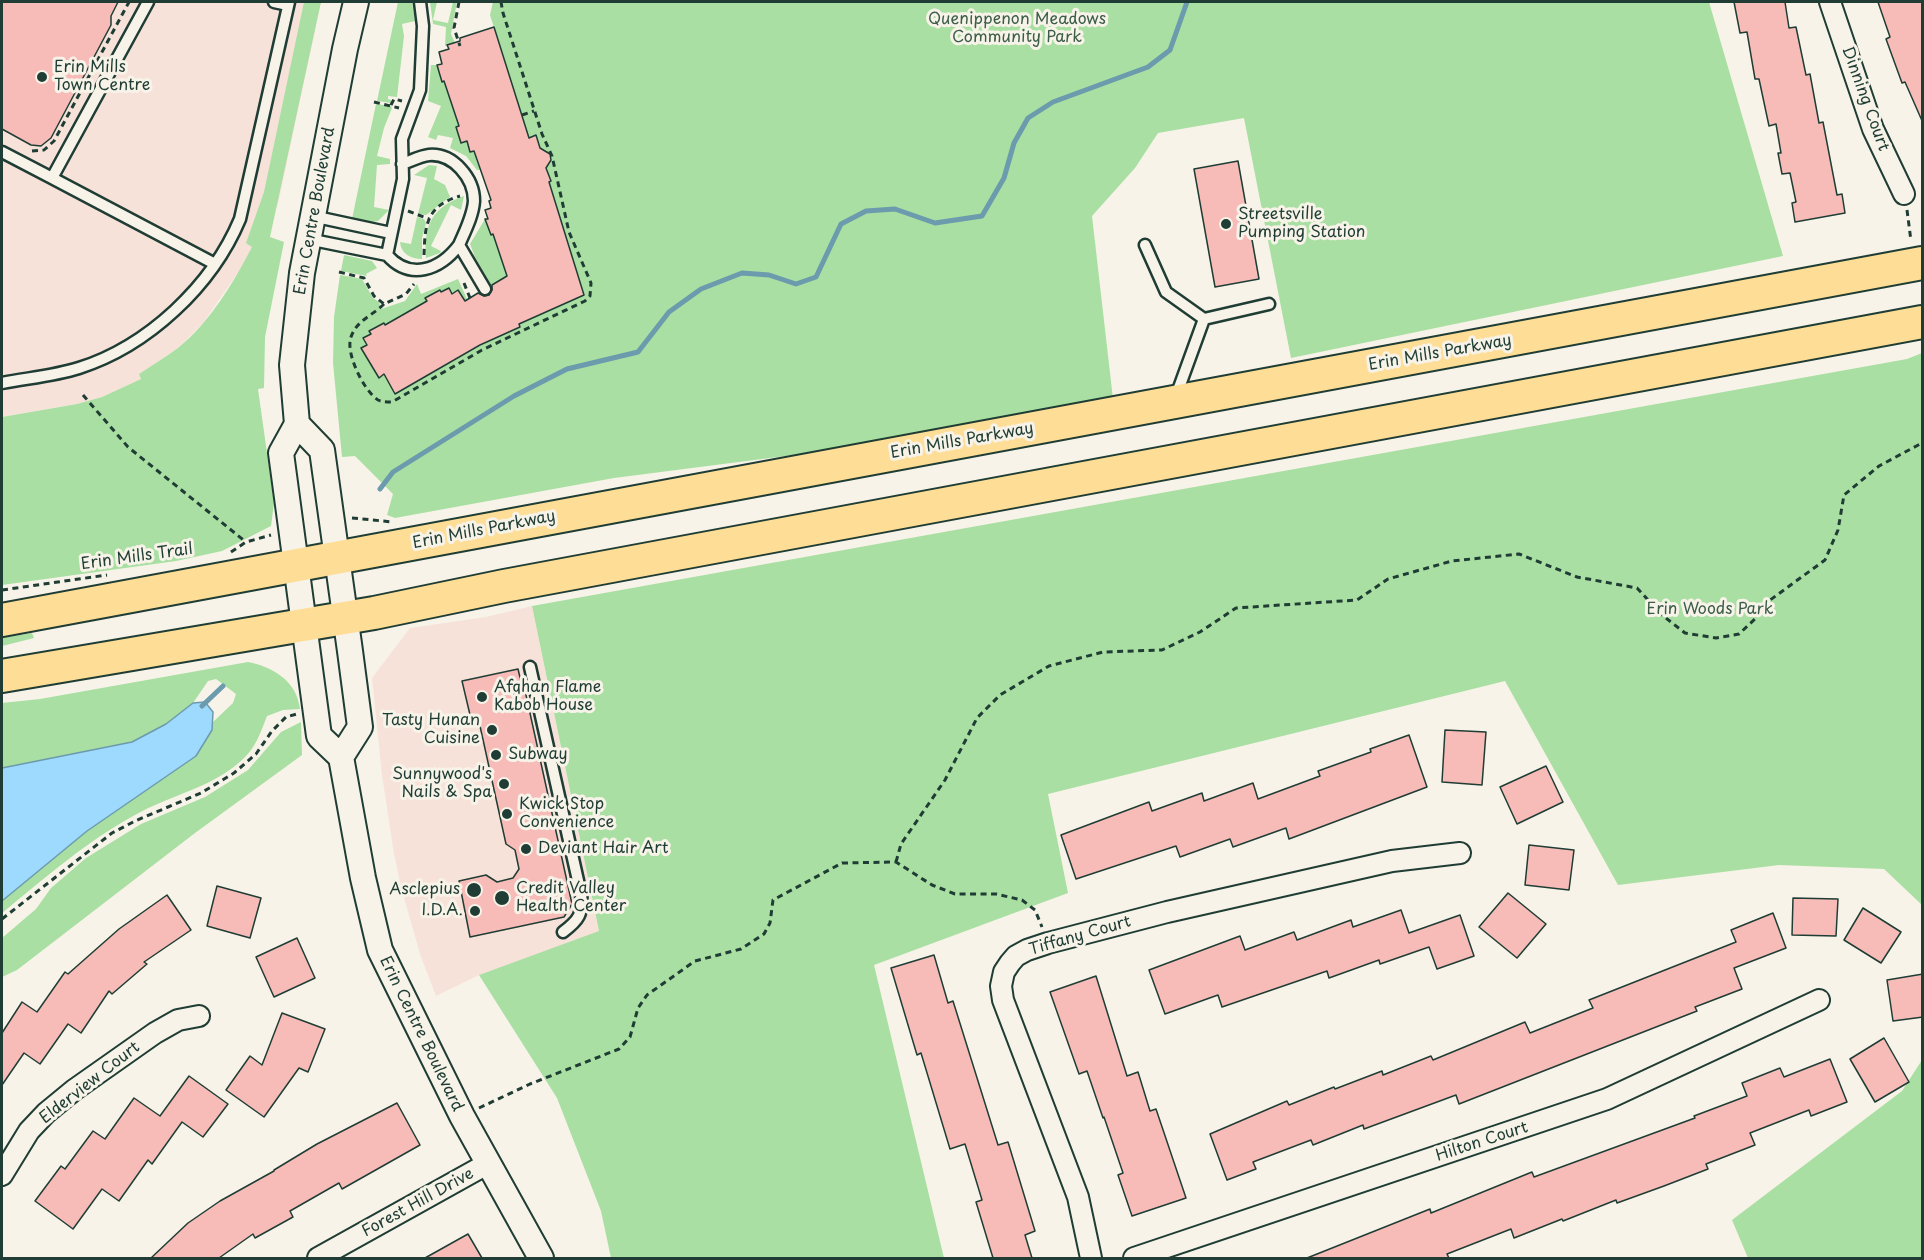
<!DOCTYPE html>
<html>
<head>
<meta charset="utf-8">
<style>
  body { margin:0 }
  #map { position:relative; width:1924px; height:1260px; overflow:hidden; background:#f7f3e8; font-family:"Playpen Sans",sans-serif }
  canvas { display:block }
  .frame { position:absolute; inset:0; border:3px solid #1f3d34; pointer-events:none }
</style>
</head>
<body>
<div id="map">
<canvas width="1924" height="1260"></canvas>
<div class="frame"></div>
</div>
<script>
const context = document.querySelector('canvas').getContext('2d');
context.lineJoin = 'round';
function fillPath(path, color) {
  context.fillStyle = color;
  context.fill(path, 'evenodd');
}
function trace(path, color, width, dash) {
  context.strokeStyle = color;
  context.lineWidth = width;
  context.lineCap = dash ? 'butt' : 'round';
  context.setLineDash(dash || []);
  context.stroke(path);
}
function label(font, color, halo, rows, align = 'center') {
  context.font = font + ' "Playpen Sans",sans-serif';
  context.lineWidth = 6;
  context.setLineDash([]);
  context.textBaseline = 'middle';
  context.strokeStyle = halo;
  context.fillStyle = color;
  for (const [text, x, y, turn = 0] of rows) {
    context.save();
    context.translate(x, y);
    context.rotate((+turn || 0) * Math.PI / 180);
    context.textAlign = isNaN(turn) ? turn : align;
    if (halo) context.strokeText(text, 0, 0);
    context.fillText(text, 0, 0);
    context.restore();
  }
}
const built = new Path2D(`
  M2,2H321L278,204L239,271L203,323L178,348L139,374L141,379L102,397L77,404L2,417Z
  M532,606L599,932L479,975L436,996L420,954L401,887L394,854L382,775L372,678L410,628L486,617Z`);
const green = new Path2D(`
  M304,2H321L270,237L284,242L265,337L264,388L258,389L274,503L271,526L222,551L176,561L2,585V417L77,404L102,397L141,379L139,374C152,365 166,357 178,348C211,321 233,283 252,247L246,243L264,192Z
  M398,2H412L415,21L402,24L404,36L397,97L388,96V99L391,100V103L377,101Z
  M430,2H437L433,20L448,23L453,2H457L451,34L455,43L445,46L446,27L433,24Z
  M493,2H1709L1783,256L1291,358L1244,118L1158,133L1135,168L1092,216L1113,399L848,448L614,478L395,518L387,515L393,494L355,456L342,457L333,363L334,317L340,275L362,279L373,298L379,302L381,309L405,301L417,284L421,294L458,279L467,299L464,301L458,291L452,294L449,288L441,292L439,290L425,298L427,301L385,325L384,323L370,331L371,334L363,338L367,345L361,348L378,377L384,374L395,394L519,324L584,295L549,182L551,181L546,167L550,163V155L546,151L541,150L536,136L529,138L490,15Z
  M431,65H437L442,81H444L459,126L456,127L461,143L467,141L470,152L481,148L485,155L476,159L480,170H477L466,156L450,148L453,138L438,135L436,140L428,137L441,106L428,101Z
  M376,104L391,106L392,108L384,128L377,156L390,159V164L377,165L374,207L389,210L378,221L365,223L352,219Z
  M429,165L437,166L434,179L445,185L450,197L426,215L418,214L427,178L414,175Z
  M464,196L461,210L451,205L431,246L441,251L440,253L426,258C424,225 431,208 464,196Z
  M417,217L424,219L426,223L422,238V259C411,259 401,254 400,242L411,244Z
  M485,219L491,235L493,234L507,276L491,285L475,257L470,244Z
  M344,255L372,261L377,268L366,274L367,276L341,271Z
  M1922,353V905L1884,869L1779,865L1618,885L1505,681L1048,794L1068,893L874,965L944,1258H611L601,1211L557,1098L479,975L599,931L532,606L1907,359Z
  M32,633L34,638L2,646V638Z
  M248,662C273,667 297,681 300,709L283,710L267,716C261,732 255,749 242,760C212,788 170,795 135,815C87,841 45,878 2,913V901L87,831L196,756L212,730L213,722L233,703L236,694L216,679L208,681L193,703L166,724L132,742L2,768V703L40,699Z
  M301,722L302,755L195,833L17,970L2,977V938L36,909L51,888L86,858L141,824L205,797L248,770L281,732Z
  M1922,1060V1258H1748L1732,1220L1902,1091Z`);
const water = new Path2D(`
  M205,702L213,712L212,730L196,756L87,831L2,901V768L132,742L166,724L193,703Z`);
const stream = new Path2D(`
  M380,489L393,472L514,396L567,369L638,352L669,312L701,289L742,273L769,275L796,284L816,277L841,224L866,211L895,209L935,223L982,216L1004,178L1014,143L1028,118L1053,102L1148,67L1170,50L1187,2
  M202,706L223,686`);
const building = new Path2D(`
  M2,2H118L111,16V25L51,138L41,146L31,145L2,129Z
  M1734,2H1785L1789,28L1796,27L1806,75L1810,74L1819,123L1823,122L1837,195L1842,194L1845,213L1795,222L1792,203L1796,202L1790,173L1782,174L1778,153H1781L1776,124L1769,126L1759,79H1755L1747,32L1740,33Z
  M1878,2H1923V123L1905,82L1902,83L1886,39L1890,37Z
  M494,27L529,138L536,135L540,148L550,154L551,160L546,168L551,181L549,182L584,295L519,324L520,327L480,345L395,394L384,374L379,378L361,348L367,345L363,338L371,334L369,331L384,323L385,325L427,301L425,298L440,290L441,292L449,288L452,294L458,290L465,301L478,293L484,296L489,295L492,290V285L507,276L493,234L491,235L485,219H488L485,210L491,208L489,201L491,200L474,151L470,152L467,141L461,143L456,127L459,126L444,81L442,82L437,65L442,64L439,52L449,49L447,45L460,41V38Z
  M1238,161L1259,279L1215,287L1194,169Z
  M518,669L522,686H524L572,904L564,917L470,937L459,881L486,875L497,882L513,878L519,869L515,850L506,844L478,717L471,719L462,681Z
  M1445,730L1486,732L1482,785L1442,782Z
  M1409,735L1427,787L1289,839L1286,828L1233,847L1230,839L1180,857L1176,846L1076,879L1061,835L1149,802L1152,811L1202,793L1204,801L1253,783L1258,799L1320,776L1318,771L1371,752L1370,749Z
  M1546,766L1563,802L1517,824L1500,787Z
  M1529,845L1574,850L1569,890L1525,885Z
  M217,886L261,898L250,938L207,926Z
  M1508,893L1546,924L1517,958L1479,927Z
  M167,895L191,930L144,962L147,964L112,994L109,991L81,1033L68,1024L40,1064L24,1053L2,1085V1033L22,1002L37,1012L65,972L68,974L119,929Z
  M1793,898L1838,899L1836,936L1792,935Z
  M1863,908L1901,932L1881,963L1844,940Z
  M1401,910L1409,933L1460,915L1474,956L1437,969L1429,947L1380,964L1379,960L1329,978L1327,971L1222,1007L1218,995L1165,1014L1149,970L1240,936L1245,950L1294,932L1297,940L1351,920L1353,927Z
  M1773,913L1786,948L1734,968L1742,989L1695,1007L1697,1011L1459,1104L1456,1095L1364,1129L1363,1125L1313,1145L1311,1140L1253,1162L1256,1169L1227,1180L1210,1134L1287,1101L1289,1105L1334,1087L1335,1089L1382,1071L1383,1075L1431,1056L1433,1060L1525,1022L1530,1033L1593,1008L1589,1000L1736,942L1731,930Z
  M297,938L315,978L274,997L256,957Z
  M934,955L948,1003L953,1001L998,1145L1008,1142L1035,1231L1025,1235L1032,1258H993L976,1202L982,1200L965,1144L950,1149L921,1053L917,1055L891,968Z
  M1923,974V1017L1893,1021L1887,980Z
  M1096,976L1127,1076L1138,1072L1150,1111L1156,1109L1186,1198L1132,1216L1118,1175L1123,1173L1104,1117L1103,1118L1087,1071L1079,1074L1050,992Z
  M282,1013L325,1029L308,1072L299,1068L264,1117L226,1090L250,1056L262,1065Z
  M1884,1038L1909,1082L1875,1102L1850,1059Z
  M1830,1059L1847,1102L1811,1116L1809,1110L1750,1133L1755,1145L1706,1164L1708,1169L1664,1186L1617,1203L1616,1200L1563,1221L1562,1219L1514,1238L1511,1229L1447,1254L1449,1258H1307L1430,1209L1431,1213L1532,1172L1534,1177L1695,1118L1694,1116L1747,1096L1742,1083L1780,1068L1784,1077Z
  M189,1076L228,1104L203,1137L182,1122L152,1164L148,1160L119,1201L102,1189L73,1229L35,1201L61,1166L65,1169L93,1131L105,1139L134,1098L160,1116Z
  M397,1103L420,1145L342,1189L339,1183L290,1211L293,1217L255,1238L253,1234L219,1258H151L188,1223L220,1201L274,1171V1170L317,1144Z
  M468,1234L482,1258H425Z`);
const path = new Path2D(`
  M459,2L454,28L460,46
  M374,102L399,108
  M391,105L394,99L402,101
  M522,115L534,111
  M32,151L44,150L54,141L129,2
  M1907,210L1911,241
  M408,211L429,219
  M424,255C425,225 426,206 460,196
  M339,272L364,278L374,296L384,304L406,294L414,284
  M464,283L470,298
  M384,304C372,316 357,320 351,337C345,353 364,391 378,400C382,402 386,402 392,402L482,350L585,301L590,296L591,283L569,232L552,156L542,134L503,13L501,2
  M83,395L128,447L246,542
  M352,518L393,522
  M231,552L246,542L271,535
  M2,590L107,575
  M896,862L901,844L945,780L977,718L1000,695L1049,666L1103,652L1162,650L1200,632L1236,608L1357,600L1388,579L1452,561L1519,554L1577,577L1637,588L1662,615L1685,633L1716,638L1739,634L1756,618L1766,603L1825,560L1838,530L1844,495L1879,466L1922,443
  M2,919L112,833L135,821L201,793L234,773L256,754L272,731L286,717L297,714
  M479,1108L530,1084L619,1049L630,1037L638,1008L647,995L695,961L741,949L764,934L770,923L773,900L842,863L896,862L932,885L955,894H996L1022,900L1035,910L1042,927`);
const service = new Path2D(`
  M274,2L288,5
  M2,152L52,178L148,2
  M402,164C411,161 420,156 429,155C453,153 474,178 474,201C473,216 465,231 459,245L485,289
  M52,178L215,264
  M312,216L391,233
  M308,239L387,255C410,281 440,270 459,245
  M1145,245L1166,292L1204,319
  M387,255L403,179L402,139L420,90L423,26L420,2
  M2,383C27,378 54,376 79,368C148,346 212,286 240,219L289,2
  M1176,396L1204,319L1269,304
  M530,667L581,894C583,914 579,920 563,932`);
const minor = new Path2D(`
  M1830,2L1873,129L1904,194
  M2,1175L29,1131L46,1113L74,1090L155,1033L178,1020L199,1016
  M318,1258L487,1164
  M1091,1258L1078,1197L1003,1000L1001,986L1004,972L1010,963L1016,956L1027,950L1048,943L1167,912L1392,861L1460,853
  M1134,1258L1607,1099L1819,1000`);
const tertiary = new Path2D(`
  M356,2L345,49L302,273L292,365L297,424L281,453L319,736L341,757L363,878L380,950L462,1116L541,1258
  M297,424L322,450L350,651L360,727L341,757`);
const primary = new Path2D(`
  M2,620L1922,263
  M2,676L374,613L504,586L1922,322`);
const markers = [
  [42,77,6,"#1f3d34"],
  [1226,224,6,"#1f3d34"],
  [482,697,6,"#1f3d34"],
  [492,730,6,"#1f3d34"],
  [496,755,6,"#1f3d34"],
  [504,784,6,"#1f3d34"],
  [507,814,6,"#1f3d34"],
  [526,849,6,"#1f3d34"],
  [474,890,8,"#1f3d34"],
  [502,898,8,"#1f3d34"],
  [475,911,6,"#1f3d34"]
];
const parkNames = [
  ["Quenippenon Meadows",1017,20],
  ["Community Park",1017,38],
  ["Erin Woods Park",1710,610]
];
const poiNames = [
  ["Erin Mills",54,68],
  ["Town Centre",54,86],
  ["Streetsville",1238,215],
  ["Pumping Station",1238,233],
  ["Afghan Flame",494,688],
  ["Kabob House",494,706],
  ["Tasty Hunan",480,721,"right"],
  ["Cuisine",480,739,"right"],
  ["Subway",508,755],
  ["Sunnywood's",492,775,"right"],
  ["Nails & Spa",492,793,"right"],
  ["Kwick Stop",519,805],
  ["Convenience",519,823],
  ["Deviant Hair Art",538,849],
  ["Credit Valley",516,889],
  ["Health Center",516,907],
  ["Asclepius",460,890,"right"],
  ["I.D.A.",463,911,"right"]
];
const streetNames = [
  ["Dinning Court",1865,99,70],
  ["Erin Centre Boulevard",315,211,-80],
  ["Erin Mills Parkway",1440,353,-10],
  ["Erin Mills Parkway",962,441,-10],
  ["Erin Mills Parkway",484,530,-11],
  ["Erin Mills Trail",137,557,-8],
  ["Tiffany Court",1080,936,-16],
  ["Erin Centre Boulevard",421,1034,64],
  ["Elderview Court",90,1083,-38],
  ["Hilton Court",1482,1142,-18],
  ["Forest Hill Drive",418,1203,-29]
];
fillPath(built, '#f7e2da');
fillPath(green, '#a9dfa2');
fillPath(water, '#9ed9fe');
trace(water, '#6b9bad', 1.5);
trace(stream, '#6b9bad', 5);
fillPath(building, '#f7bbb8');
trace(building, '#1f3d34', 1.5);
trace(service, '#1f3d34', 15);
trace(minor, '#1f3d34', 24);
trace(tertiary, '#1f3d34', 28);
trace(primary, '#1f3d34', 36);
trace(path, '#1f3d34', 3, [6, 4.5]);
trace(service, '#f7f3e8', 10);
trace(minor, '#f7f3e8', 20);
trace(tertiary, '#f7f3e8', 24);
trace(primary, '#fedd96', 32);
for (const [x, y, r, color] of markers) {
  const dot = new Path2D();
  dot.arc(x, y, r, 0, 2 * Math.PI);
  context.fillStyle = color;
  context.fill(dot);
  trace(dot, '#f7f3e8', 2);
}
label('16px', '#3b5d4a', '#f7f3e8', parkNames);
label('16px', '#1f3d34', '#f7f3e8', poiNames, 'left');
label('16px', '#1f3d34', '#f7f3e8', streetNames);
</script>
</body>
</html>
